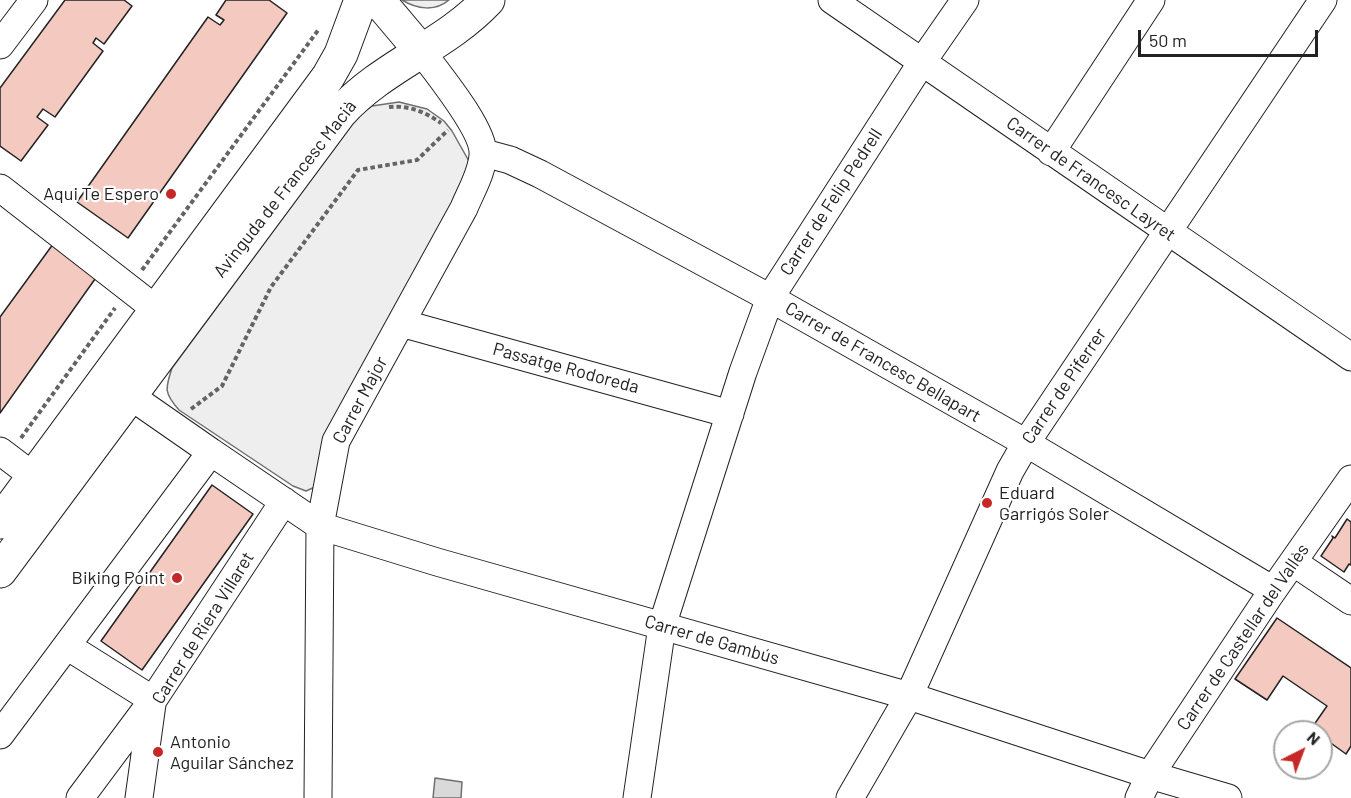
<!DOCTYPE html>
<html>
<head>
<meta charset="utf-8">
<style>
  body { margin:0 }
  #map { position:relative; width:1351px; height:798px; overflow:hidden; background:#fff; font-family:Barlow,sans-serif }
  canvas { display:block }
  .north { position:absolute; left:1273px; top:720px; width:60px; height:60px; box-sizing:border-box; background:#fff; border:2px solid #a7a7a7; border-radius:50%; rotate:42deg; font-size:16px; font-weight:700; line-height:24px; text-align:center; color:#222 }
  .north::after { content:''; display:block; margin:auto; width:21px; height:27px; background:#c62828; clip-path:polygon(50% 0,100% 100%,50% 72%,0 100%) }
  .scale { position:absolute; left:1138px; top:30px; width:180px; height:27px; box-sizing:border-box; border:3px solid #222; border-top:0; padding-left:8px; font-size:18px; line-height:21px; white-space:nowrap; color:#222; -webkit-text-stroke:4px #fff; paint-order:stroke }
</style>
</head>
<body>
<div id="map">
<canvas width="1351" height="798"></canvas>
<div class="north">N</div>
<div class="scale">50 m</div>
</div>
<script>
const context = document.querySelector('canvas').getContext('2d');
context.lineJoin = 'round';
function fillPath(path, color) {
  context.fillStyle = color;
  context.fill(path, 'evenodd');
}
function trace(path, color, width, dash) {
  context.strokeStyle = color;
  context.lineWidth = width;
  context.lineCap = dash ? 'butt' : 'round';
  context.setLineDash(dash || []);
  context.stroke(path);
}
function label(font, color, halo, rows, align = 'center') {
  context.font = font + ' Barlow,sans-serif';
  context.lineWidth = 4.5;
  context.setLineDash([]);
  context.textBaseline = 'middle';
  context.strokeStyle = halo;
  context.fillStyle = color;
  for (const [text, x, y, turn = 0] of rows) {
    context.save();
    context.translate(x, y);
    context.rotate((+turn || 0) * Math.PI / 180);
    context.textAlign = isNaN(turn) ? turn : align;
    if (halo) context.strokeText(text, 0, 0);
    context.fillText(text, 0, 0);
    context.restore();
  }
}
const green = new Path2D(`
  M402,0H449C435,12 417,9 402,0Z
  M399,102L427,109L444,121L452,131L470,163L469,177L315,487L306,491L293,486L179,410C164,393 165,389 172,368L357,117L372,106Z`);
const water = new Path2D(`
  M435,778L462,782L461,798H433Z`);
const building = new Path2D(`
  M65,0H124L132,6L104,44L96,38L93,43L103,51L55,117L43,109L37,117L48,125L21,161L0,146V88Z
  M226,0H269L287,13L128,238L77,202L208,17L220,25L224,20L216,15Z
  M56,240L100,272L0,413V317Z
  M212,485L253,514L142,670L101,641Z
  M1347,519L1351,522V565L1349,564L1344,572L1321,556L1333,538L1332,536L1335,538Z
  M1277,618L1351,668V746L1346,754L1321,736V732H1315L1311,729L1327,706L1283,676L1267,700L1235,679Z`);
const path = new Path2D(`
  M389,107C409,105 425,112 441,123
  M142,270L319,29
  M191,409L222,386L271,287L358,170L417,160L448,130
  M21,438L115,308`);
const minor = new Path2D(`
  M832,0L1351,357
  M0,45L34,0
  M1051,152L1151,0
  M484,153L510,160L540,174L770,298L1026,443L1273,590
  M0,188L157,310
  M401,323L730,414
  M0,451L33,476
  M211,452L320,526L437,562L909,696L1150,775L1228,798
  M1293,562L1351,601
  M67,646L153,700
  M0,735L211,452L129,395L111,387
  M80,798L153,700L284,501
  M139,798L152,704
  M318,798L320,526L336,441L464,208C471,191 482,173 483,155C485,130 437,73 421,51
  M637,798L662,626L743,372L770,298L922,62L965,0
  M850,798L909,696L1010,471L1026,443L1323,0
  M1139,798L1150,775L1269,596L1351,479`);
const major = new Path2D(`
  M378,0L421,51
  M0,522L328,77L341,54L361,0
  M0,571L340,113C382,66 445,46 488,0`);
const markers = [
  [171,194,6,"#c62828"],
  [987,503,6,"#c62828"],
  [177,578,6,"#c62828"],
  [158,752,6,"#c62828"]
];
const streetNames = [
  ["Carrer de Francesc Layret",1091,179,35],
  ["Avinguda de Francesc Macià",285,189,-52],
  ["Carrer de Felip Pedrell",831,202,-57],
  ["Carrer de Francesc Bellapart",883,362,30],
  ["Passatge Rodoreda",566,368,15],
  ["Carrer de Piferrer",1064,386,-56],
  ["Carrer Major",360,400,-62],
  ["Carrer de Riera Villaret",203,628,-58],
  ["Carrer de Castellar del Vallès",1243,637,-56],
  ["Carrer de Gambús",712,640,16]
];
const poiNames = [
  ["Aqui Te Espero",159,194],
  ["Eduard",999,493,"left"],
  ["Garrigós Soler",999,514,"left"],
  ["Biking Point",165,578],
  ["Antonio",170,742,"left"],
  ["Aguilar Sánchez",170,763,"left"]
];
fillPath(green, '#eee');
trace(green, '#6f6f6f', 1.5);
fillPath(water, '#d9d9d9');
trace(water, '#6f6f6f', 1.5);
fillPath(building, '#f3c9c0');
trace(building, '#222', 1.5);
trace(minor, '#222', 29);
trace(major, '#222', 35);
trace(path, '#646464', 4, [4.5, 3]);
trace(minor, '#fff', 27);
trace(major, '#fff', 33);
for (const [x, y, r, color] of markers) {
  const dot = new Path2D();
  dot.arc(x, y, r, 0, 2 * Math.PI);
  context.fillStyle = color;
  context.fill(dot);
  trace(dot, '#fff', 2);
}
label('18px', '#222', '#fff', streetNames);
label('18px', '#222', '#fff', poiNames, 'right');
</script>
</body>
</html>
